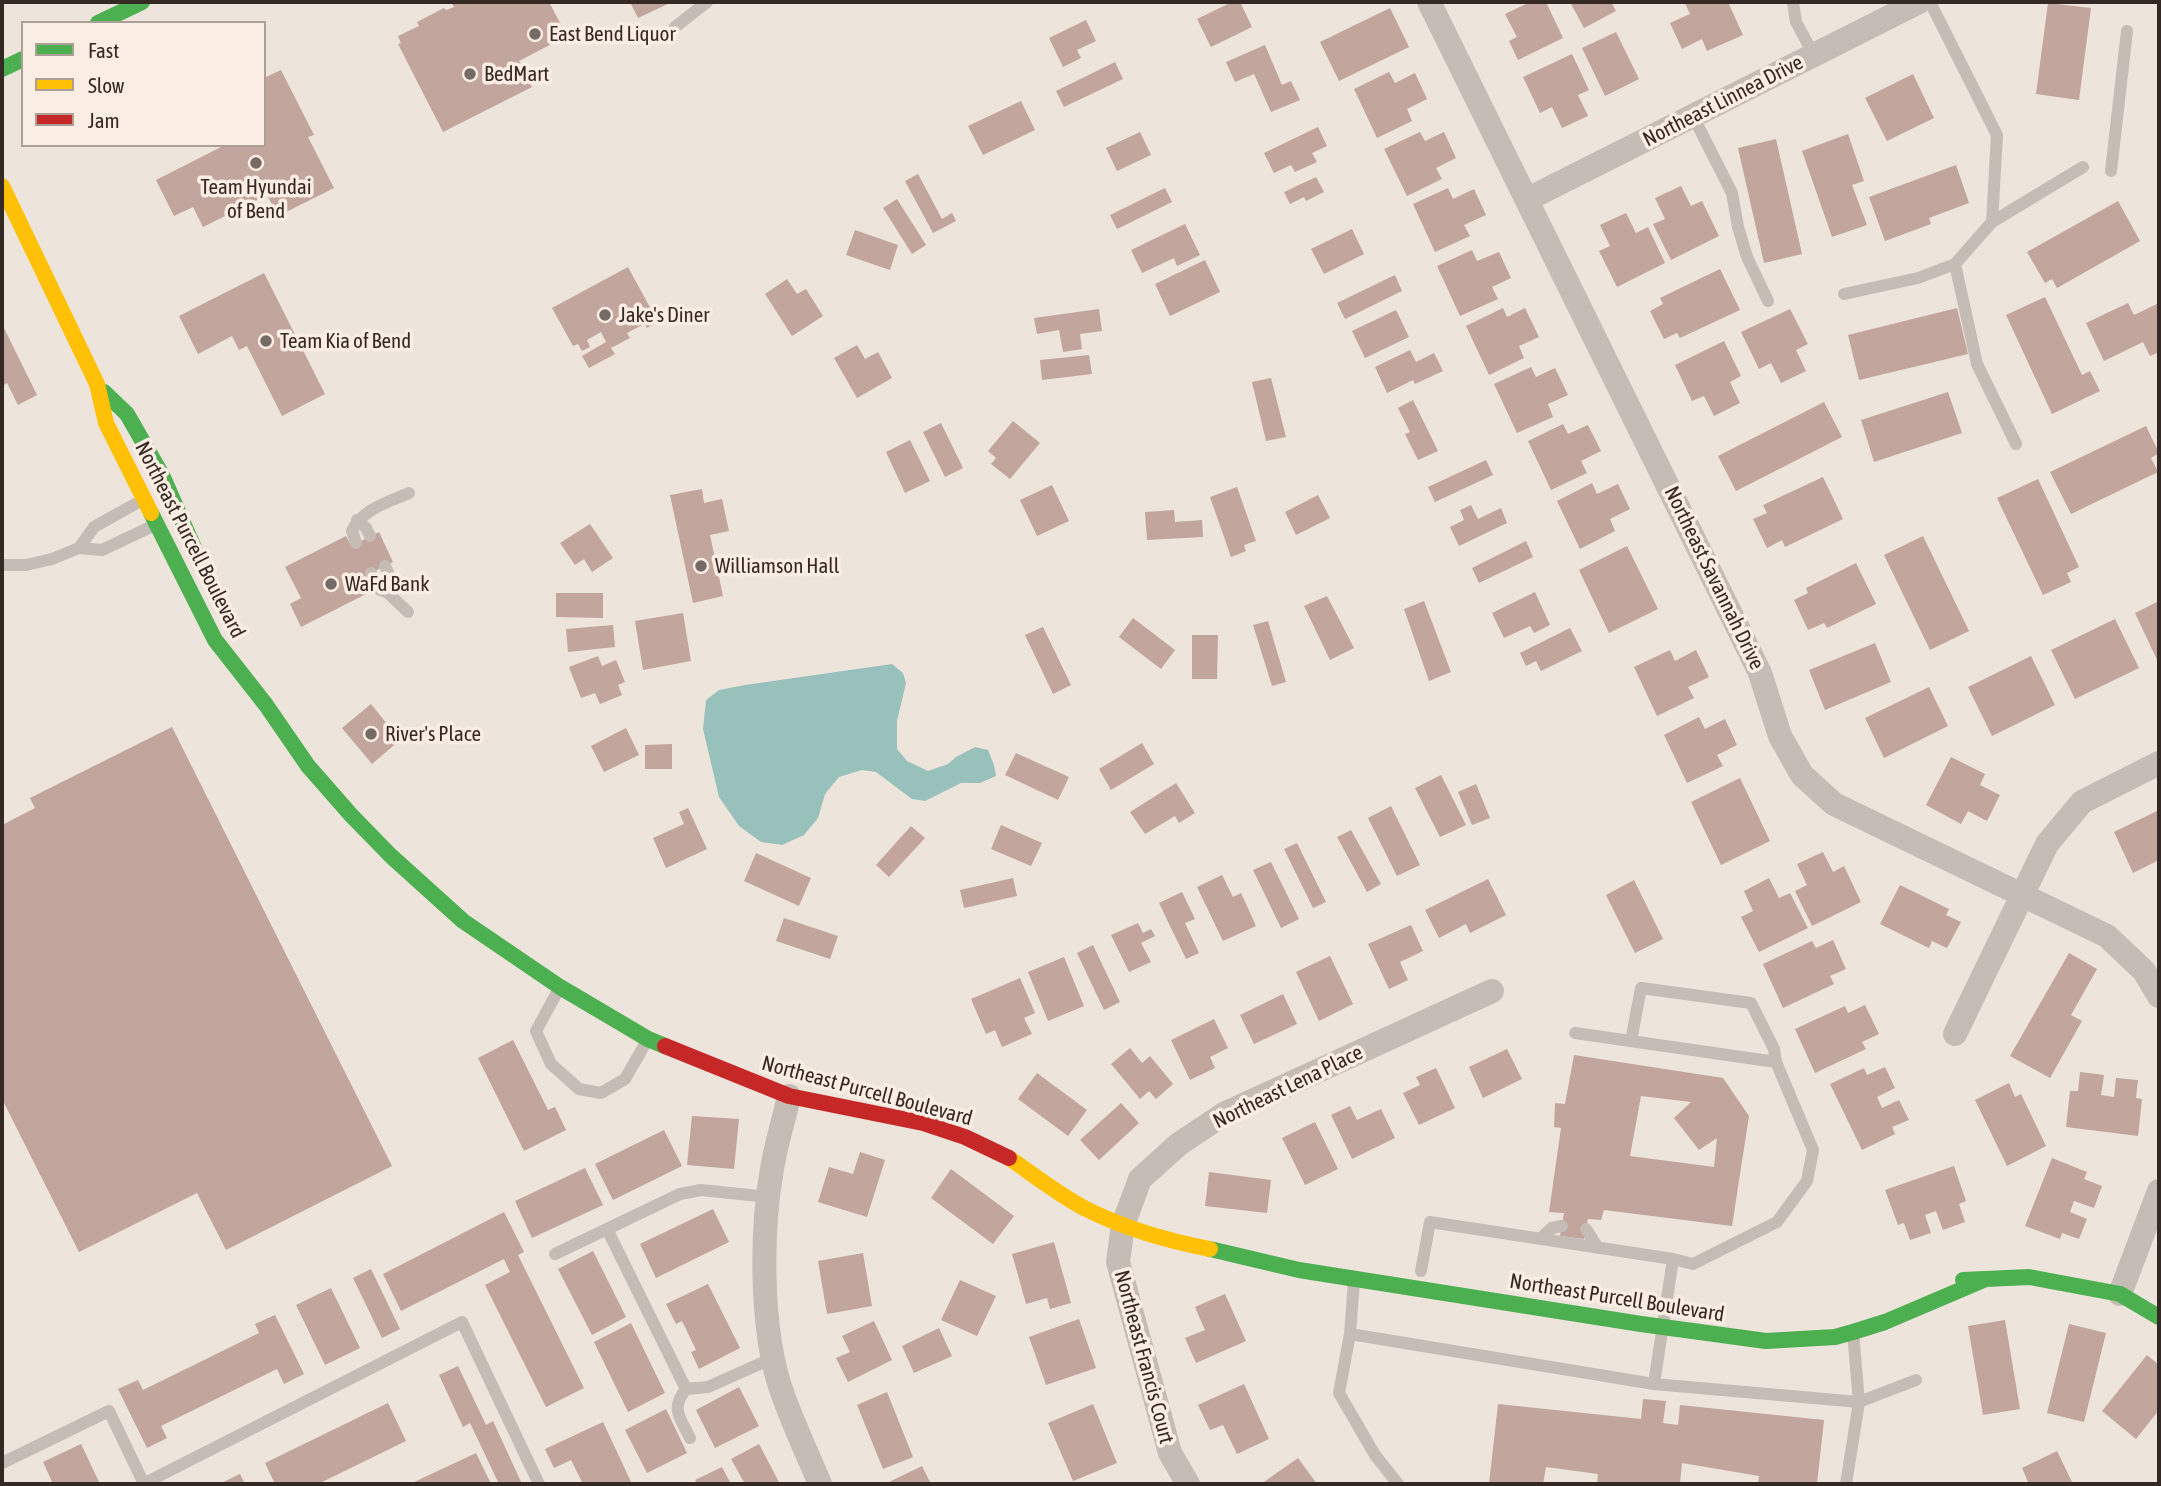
<!DOCTYPE html>
<html>
<head>
<meta charset="utf-8">
<style>
  body { margin:0 }
  #map { position:relative; width:2161px; height:1486px; overflow:hidden; background:#ede4dc; font-family:"Asap Condensed",sans-serif }
  canvas { display:block }
  .frame { position:absolute; inset:0; border:4px solid #352925; pointer-events:none }
  .legend { position:absolute; left:21px; top:21px; width:245px; height:126px; box-sizing:border-box; background:#faede3; border:2px solid #ab9f97; margin:0; padding:9px 12px; list-style:none; font-size:21px; color:#352925 }
  .legend li { display:flex; align-items:center; gap:14px; height:35px }
  .legend b { width:35px; border:2px solid #ab9f97 }
</style>
</head>
<body>
<div id="map">
<canvas width="2161" height="1486"></canvas>
<div class="frame"></div>
<ul class="legend">
<li><b style="height:9px;background:#4caf50"></b>Fast</li>
<li><b style="height:9px;background:#ffc107"></b>Slow</li>
<li><b style="height:9px;background:#c62828"></b>Jam</li>
</ul>
</div>
<script>
const context = document.querySelector('canvas').getContext('2d');
context.lineJoin = 'round';
function fillPath(path, color) {
  context.fillStyle = color;
  context.fill(path, 'evenodd');
}
function trace(path, color, width, dash) {
  context.strokeStyle = color;
  context.lineWidth = width;
  context.lineCap = dash ? 'butt' : 'round';
  context.setLineDash(dash || []);
  context.stroke(path);
}
function label(font, color, halo, rows, align = 'center') {
  context.font = font + ' "Asap Condensed",sans-serif';
  context.lineWidth = 7;
  context.setLineDash([]);
  context.textBaseline = 'middle';
  context.strokeStyle = halo;
  context.fillStyle = color;
  for (const [text, x, y, turn = 0] of rows) {
    context.save();
    context.translate(x, y);
    context.rotate((+turn || 0) * Math.PI / 180);
    context.textAlign = isNaN(turn) ? turn : align;
    if (halo) context.strokeText(text, 0, 0);
    context.fillText(text, 0, 0);
    context.restore();
  }
}
const water = new Path2D(`
  M892,664L903,673L906,683L897,721V749L907,761L928,771L948,764L956,757L975,747L988,750L994,765L996,776L980,783H961L925,801L912,799L876,772L862,770L839,777L825,794L818,818L804,835L782,845L761,842L739,826L719,797L703,729L706,700L719,690L745,685Z`);
const building = new Path2D(`
  M451,2H549L567,36L519,61L532,87L443,132L398,44L401,43L398,36L419,26L417,22L444,8L446,10L454,7Z
  M630,2H672L638,18Z
  M1232,2H1240L1252,27L1211,47L1197,19Z
  M1530,2H1546L1563,38L1518,60L1509,41L1517,37L1505,14Z
  M1570,2H1611L1616,11L1584,28Z
  M1687,2H1728L1743,35L1707,51L1702,39L1682,49L1670,23L1690,14L1685,3Z
  M2048,3L2091,8L2079,100L2036,94Z
  M1390,8L1409,47L1339,81L1320,42Z
  M1086,20L1096,41L1077,50L1081,58L1063,67L1049,38Z
  M1616,32L1639,79L1605,96L1582,48Z
  M1265,45L1282,85L1291,81L1300,100L1271,112L1254,74L1235,82L1226,62Z
  M1572,54L1589,90L1578,95L1588,116L1562,128L1552,107L1540,113L1523,77Z
  M1115,62L1123,79L1064,107L1056,91Z
  M281,70L314,135L308,137L334,188L278,216L267,195L203,227L193,207L174,216L156,180L225,145H264V78Z
  M1389,72L1395,83L1415,73L1427,99L1407,109L1412,121L1377,138L1354,89Z
  M1913,74L1934,118L1887,141L1865,98Z
  M1021,101L1035,130L983,155L968,126Z
  M1318,127L1327,146L1312,153L1317,162L1295,172L1291,165L1274,173L1264,153Z
  M1140,132L1151,155L1117,171L1106,148Z
  M1420,132L1425,141L1444,132L1456,158L1436,168L1442,179L1407,196L1384,149Z
  M1848,134L1864,181L1852,185L1867,225L1832,237L1802,151Z
  M1776,139L1802,254L1764,263L1738,148Z
  M1956,165L1969,203L1929,218L1931,224L1885,241L1869,197Z
  M918,174L942,219L952,213L956,221L933,233L905,181Z
  M1316,177L1324,192L1306,201L1304,197L1290,204L1284,192Z
  M1681,186L1691,206L1702,201L1719,236L1671,260L1653,224L1665,219L1655,198Z
  M1165,188L1172,202L1117,229L1110,215Z
  M1448,188L1453,199L1474,189L1486,215L1464,225L1470,236L1435,252L1413,204Z
  M897,199L926,245L912,254L883,208Z
  M2118,201L2140,241L2057,288L2052,279L2045,283L2027,252Z
  M1626,213L1636,233L1648,227L1665,263L1617,287L1599,251L1610,246L1600,225Z
  M1185,224L1200,255L1177,266L1174,258L1142,273L1131,250Z
  M1352,229L1364,254L1324,274L1311,249Z
  M855,230L898,245L890,270L846,255Z
  M1472,250L1477,261L1499,252L1511,278L1492,287L1498,299L1460,316L1437,266Z
  M1205,260L1220,292L1170,316L1155,284Z
  M628,267L658,322L647,328L644,324L627,333L630,338L611,348L615,354L589,368L582,356L606,342L601,332L587,340L590,347L582,351L578,344L573,346L552,308Z
  M1720,269L1740,310L1680,338L1677,333L1664,339L1650,311L1663,304L1660,298Z
  M264,273L325,394L282,416L247,346L239,350L232,336L198,354L179,316Z
  M1395,275L1402,291L1345,319L1337,303Z
  M787,279L797,294L806,289L823,316L792,336L765,294Z
  M2045,297L2082,375L2090,371L2100,391L2052,414L2006,315Z
  M2128,303L2134,315L2159,303V352L2150,356L2143,342L2104,361L2086,323Z
  M1503,308L1507,317L1525,308L1539,337L1519,346L1524,358L1489,375L1466,326Z
  M1957,308L1968,354L1859,380L1848,335Z
  M1099,309L1102,331L1080,334L1082,349L1063,352L1059,330L1037,334L1034,318Z
  M1790,309L1808,344L1796,350L1806,371L1781,383L1771,363L1759,369L1741,332Z
  M1396,310L1409,337L1365,358L1352,331Z
  M2,324L37,395L18,405L7,383L2,386Z
  M1724,341L1741,376L1730,382L1740,403L1714,416L1704,396L1692,401L1675,365Z
  M857,345L865,359L878,352L892,378L857,398L834,358Z
  M1410,350L1416,362L1434,353L1443,371L1415,384L1413,380L1387,393L1375,367Z
  M1089,355L1092,374L1042,380L1040,360Z
  M1531,367L1536,377L1555,368L1568,395L1548,404L1553,417L1517,433L1494,384Z
  M1271,378L1286,437L1266,441L1252,382Z
  M1948,392L1962,433L1874,462L1861,420Z
  M1413,400L1438,451L1418,460L1405,434L1410,432L1398,408Z
  M1824,402L1842,437L1736,491L1718,456Z
  M1013,421L1040,443L1010,479L991,464L996,458L988,451Z
  M941,423L963,468L945,477L923,432Z
  M1563,424L1568,434L1588,425L1601,451L1581,461L1587,473L1551,490L1528,441Z
  M2146,426L2159,453L2151,458L2158,472L2071,514L2050,472Z
  M910,440L930,481L905,493L886,452Z
  M1486,460L1493,475L1435,502L1428,487Z
  M1823,477L1843,519L1785,547L1782,540L1767,548L1753,519L1767,513L1763,505Z
  M2038,479L2079,567L2067,573L2071,582L2043,595L1997,498Z
  M1592,483L1597,494L1618,484L1630,509L1610,519L1615,531L1580,549L1557,501Z
  M1052,485L1069,521L1037,536L1020,500Z
  M1237,487L1256,541L1244,545L1246,551L1231,557L1210,497Z
  M702,489L704,503L722,499L729,531L710,535L723,596L693,603L670,495Z
  M1318,495L1330,518L1296,535L1285,512Z
  M1471,505L1478,519L1501,508L1507,523L1459,546L1450,527L1464,520L1460,510Z
  M1174,510L1175,522L1202,520L1203,537L1147,540L1145,512Z
  M590,524L613,558L592,572L584,559L575,565L560,543Z
  M379,532L393,562L365,576L372,591L301,627L290,604L301,598L285,567L346,536L351,546Z
  M1923,536L1969,631L1930,650L1884,555Z
  M1526,541L1533,557L1479,583L1472,568Z
  M1627,546L1658,609L1609,633L1579,570Z
  M1856,563L1876,604L1827,628L1824,623L1808,630L1794,600L1808,593L1806,588Z
  M1535,592L1550,625L1534,633L1530,626L1504,638L1492,613Z
  M556,593H603V618L556,617Z
  M1327,596L1354,648L1330,660L1304,606Z
  M1424,601L1451,672L1429,681L1404,609Z
  M2159,601V664L2135,613Z
  M683,613L691,661L643,670L635,621Z
  M1133,618L1175,650L1161,669L1119,637Z
  M2115,619L2139,668L2075,699L2051,650Z
  M1268,621L1286,682L1272,686L1253,625Z
  M613,625L615,647L568,652L566,629Z
  M1043,627L1071,685L1053,694L1025,635Z
  M1570,628L1582,651L1541,671L1536,661L1526,666L1520,653Z
  M1192,635H1218L1217,679H1192Z
  M1875,643L1891,682L1825,710L1809,670Z
  M1670,650L1675,661L1696,650L1709,677L1688,687L1694,698L1657,716L1634,667Z
  M598,656L602,666L616,660L625,682L618,685L622,695L600,704L595,693L581,698L569,667Z
  M2031,656L2055,705L1992,736L1968,687Z
  M1929,687L1948,726L1884,758L1865,718Z
  M371,704L400,740L372,764L342,728Z
  M1699,717L1705,729L1725,719L1737,745L1717,755L1723,766L1687,783L1664,735Z
  M172,727L392,1166L226,1250L197,1193L79,1252L2,1099V825L35,808L30,798Z
  M626,728L639,755L604,772L591,746Z
  M1142,743L1154,764L1111,790L1099,769Z
  M672,744V769H645V745Z
  M1016,753L1069,777L1058,800L1005,775Z
  M1951,757L1985,774L1980,785L2000,795L1987,821L1968,811L1961,824L1926,805Z
  M1441,775L1466,825L1440,837L1415,788Z
  M1740,778L1770,841L1721,865L1691,802Z
  M1176,783L1195,813L1179,823L1175,816L1145,834L1130,812Z
  M1476,784L1490,818L1472,825L1458,792Z
  M1391,806L1420,865L1397,876L1368,818Z
  M688,808L707,849L666,868L653,838L684,824L679,812Z
  M2159,810V860L2133,873L2114,832Z
  M1001,825L1042,843L1031,866L991,849Z
  M911,826L925,838L889,877L876,865Z
  M1351,830L1381,884L1367,892L1337,837Z
  M1297,843L1326,902L1313,908L1284,849Z
  M1823,852L1833,872L1844,866L1861,902L1812,926L1795,891L1807,885L1797,864Z
  M756,853L811,878L799,906L744,881Z
  M1271,862L1299,919L1281,928L1253,870Z
  M1222,875L1233,897L1241,893L1256,926L1223,941L1197,887Z
  M1013,878L1017,896L964,908L960,890Z
  M1769,878L1779,898L1790,893L1808,928L1759,952L1741,917L1753,911L1744,891Z
  M1488,879L1506,915L1470,933L1466,924L1439,938L1425,910Z
  M1634,880L1663,939L1635,953L1606,895Z
  M1900,885L1949,909L1946,915L1961,922L1947,948L1932,941L1929,948L1880,924Z
  M1182,892L1195,919L1185,923L1199,953L1186,959L1159,903Z
  M784,918L838,936L830,959L776,941Z
  M1138,923L1143,933L1151,929L1155,936L1141,943L1151,962L1129,972L1111,935Z
  M1411,925L1423,951L1400,962L1408,980L1389,989L1368,944Z
  M1833,940L1846,969L1830,976L1834,984L1783,1008L1763,964L1812,941L1816,948Z
  M1093,945L1120,1002L1104,1010L1077,953Z
  M2069,953L2097,969L2071,1015L2082,1021L2050,1078L2010,1056Z
  M1330,956L1353,1004L1319,1021L1296,972Z
  M1064,957L1084,1006L1048,1021L1028,972Z
  M1020,978L1035,1013L1024,1018L1032,1034L1002,1047L995,1030L986,1034L971,999Z
  M1283,994L1297,1024L1254,1044L1240,1015Z
  M1865,1005L1879,1034L1862,1042L1866,1049L1815,1073L1795,1029L1845,1006L1848,1013Z
  M1214,1019L1228,1048L1210,1057L1215,1068L1190,1080L1171,1040Z
  M513,1040L548,1110L555,1107L566,1130L524,1151L478,1058Z
  M1130,1048L1142,1063L1150,1056L1173,1084L1156,1099L1149,1091L1140,1099L1111,1064Z
  M1507,1049L1522,1079L1483,1098L1469,1067Z
  M1574,1055L1723,1078L1749,1116L1732,1226L1604,1210L1601,1220L1588,1219L1584,1239L1560,1236L1564,1213L1549,1212L1561,1128L1554,1127L1555,1103L1565,1104ZM1641,1096L1691,1102L1674,1118L1699,1150L1717,1138L1714,1167L1630,1156Z
  M1885,1067L1895,1088L1877,1097L1882,1108L1899,1100L1909,1120L1892,1127L1895,1134L1862,1150L1830,1084L1864,1068L1867,1075Z
  M1436,1068L1455,1108L1419,1125L1403,1093L1420,1085L1416,1077Z
  M2080,1072L2104,1075L2101,1095L2114,1097L2116,1078L2138,1080L2136,1098L2142,1099L2138,1136L2066,1127L2070,1091H2078Z
  M1037,1073L1087,1110L1068,1136L1018,1099Z
  M2009,1083L2015,1097L2021,1094L2046,1146L2007,1166L1975,1100Z
  M1121,1103L1139,1123L1099,1160L1080,1140Z
  M1350,1106L1357,1120L1381,1109L1395,1138L1352,1159L1331,1115Z
  M692,1116L739,1119L734,1169L687,1165Z
  M1315,1122L1338,1169L1305,1185L1282,1138Z
  M664,1130L682,1166L613,1200L595,1164Z
  M860,1152L885,1160L867,1217L818,1202L829,1167L853,1174Z
  M2052,1158L2087,1172L2084,1179L2102,1186L2094,1208L2074,1201L2070,1212L2087,1219L2079,1239L2062,1233L2060,1239L2025,1226Z
  M1954,1166L1966,1201L1959,1204L1965,1222L1943,1230L1936,1211L1925,1215L1931,1233L1910,1240L1904,1223L1898,1225L1885,1190Z
  M585,1168L603,1205L532,1238L515,1201Z
  M951,1169L1014,1216L993,1244L931,1198Z
  M1209,1172L1271,1180L1267,1213L1205,1206Z
  M713,1209L729,1242L656,1278L640,1244Z
  M504,1212L524,1252L518,1255L584,1388L546,1407L485,1285L510,1272L504,1259L401,1311L383,1274Z
  M1054,1242L1071,1303L1050,1309L1047,1298L1026,1304L1012,1254Z
  M593,1251L626,1317L592,1335L558,1269Z
  M863,1253L872,1306L827,1314L818,1261Z
  M371,1269L400,1329L382,1338L353,1278Z
  M960,1280L996,1296L977,1336L941,1320Z
  M708,1284L740,1348L699,1369L691,1352L696,1350L682,1321L676,1324L666,1304Z
  M331,1288L360,1348L325,1365L296,1305Z
  M1225,1294L1246,1341L1196,1363L1185,1338L1205,1330L1195,1307Z
  M275,1315L304,1374L284,1384L277,1369L161,1426L167,1438L147,1448L118,1389L138,1380L143,1390L259,1333L255,1324Z
  M1079,1319L1096,1368L1046,1385L1029,1337Z
  M2005,1320L2020,1409L1983,1415L1968,1326Z
  M874,1321L892,1360L848,1382L836,1358L850,1352L842,1336Z
  M631,1323L665,1393L628,1412L594,1342Z
  M2069,1324L2106,1333L2084,1422L2047,1413Z
  M939,1328L952,1356L914,1373L902,1346Z
  M2147,1355L2159,1365V1410L2136,1439L2102,1411Z
  M458,1366L486,1425L493,1421L522,1484H499L470,1423L463,1427L439,1375Z
  M1244,1384L1269,1439L1237,1454L1223,1425L1210,1430L1198,1405Z
  M739,1387L759,1426L715,1448L696,1410Z
  M887,1392L913,1457L883,1469L857,1405Z
  M1643,1399L1666,1401L1663,1423L1678,1425L1680,1405L1824,1420L1817,1484H1758L1759,1476L1682,1463L1680,1484H1597L1598,1474L1546,1467L1543,1484H1489L1498,1404L1641,1419Z
  M388,1403L406,1441L318,1484H275L265,1463Z
  M1093,1404L1117,1463L1073,1481L1048,1423Z
  M666,1409L687,1453L647,1473L625,1430Z
  M603,1422L632,1484H583L571,1460L554,1468L545,1449Z
  M81,1444L100,1484H53L43,1462Z
  M759,1444L780,1484H745L731,1459Z
  M2057,1451L2073,1484H2029L2022,1468Z
  M476,1453L491,1484H410Z
  M1298,1458L1317,1484H1261Z
  M922,1466L931,1484H890L889,1482Z
  M722,1467L731,1484H697L695,1480Z
  M240,1474L245,1484H219Z`);
const lane = new Path2D(`
  M1793,2L1796,22L1814,55
  M1930,2L1997,135L1992,222L1955,264L1977,364L2016,444
  M675,27L707,2
  M1693,116L1732,193L1738,227L1747,257L1768,301
  M2111,171L2127,31
  M1992,222L2083,167
  M1844,294L1918,278L1955,264
  M357,520L366,528L370,536
  M356,543L352,531C362,509 389,502 409,493
  M79,548L94,527L144,499
  M2,565H26L52,559L79,548L102,550L157,524
  M385,566L392,581L388,593
  M371,573L380,590L388,593L408,612
  M560,987L536,1031L551,1064L579,1089L601,1093L625,1079L648,1039
  M1575,1033L1776,1062L1813,1150L1807,1181L1777,1222L1693,1264L1673,1259
  M1631,1041L1641,988L1751,1003L1774,1049L1776,1062
  M769,1197L701,1190L680,1194L607,1229L686,1389L708,1387L773,1358
  M1586,1229L1598,1248
  M1540,1239L1552,1228L1562,1226
  M555,1254L607,1229
  M1421,1271L1430,1222L1673,1259L1654,1384
  M1354,1281L1350,1334L1654,1384L1859,1402L1853,1332
  M1350,1334L1339,1393L1375,1455L1398,1484
  M686,1389C670,1409 680,1417 690,1438
  M2,1463L109,1411L144,1484
  M143,1484L462,1322L539,1484
  M1846,1484L1859,1402L1916,1380`);
const street = new Path2D(`
  M1429,2L1760,673L1780,736L1802,775L1834,804L2107,936L2144,971L2159,996
  M1528,199L1919,2
  M1955,1034L2047,844L2082,802L2159,763
  M789,1096C784,1120 776,1144 772,1169C761,1231 761,1320 778,1380C789,1416 806,1450 820,1484
  M2120,1294L2159,1191
  M1188,1484L1170,1453L1118,1262L1123,1225L1140,1179L1179,1144L1224,1114L1492,991`);
const fast = new Path2D(`
  M98,23L142,2
  M2,69L23,59
  M104,392L127,414L162,475L202,566
  M151,513L215,640L266,705L308,766L351,815L391,856L463,921L560,987L648,1039L665,1046
  M1210,1249L1299,1270L1641,1324L1766,1341L1835,1337L1853,1332L1885,1322L1986,1279
  M1963,1280L2029,1277L2120,1294L2159,1317`);
const slow = new Path2D(`
  M2,186L97,384L106,423L151,513
  M1009,1158C1034,1175 1059,1195 1086,1209C1124,1228 1168,1241 1210,1249`);
const jam = new Path2D(`
  M665,1046L789,1096L923,1123L965,1137L1009,1158`);
const markers = [
  [535,34,7,"#756a65"],
  [470,74,7,"#756a65"],
  [256,163,7,"#756a65"],
  [605,315,7,"#756a65"],
  [266,341,7,"#756a65"],
  [701,566,7,"#756a65"],
  [331,584,7,"#756a65"],
  [371,734,7,"#756a65"]
];
const poiNames = [
  ["East Bend Liquor",549,34],
  ["BedMart",484,74],
  ["Team Hyundai",256,187,"center"],
  ["of Bend",256,211,"center"],
  ["Jake's Diner",619,315],
  ["Team Kia of Bend",280,341],
  ["Williamson Hall",715,566],
  ["WaFd Bank",345,584],
  ["River's Place",385,734]
];
const streetNames = [
  ["Northeast Linnea Drive",1723,101,-27],
  ["Northeast Purcell Boulevard",190,540,63],
  ["Northeast Savannah Drive",1714,578,64],
  ["Northeast Lena Place",1288,1087,-26],
  ["Northeast Purcell Boulevard",867,1091,15],
  ["Northeast Purcell Boulevard",1617,1298,9],
  ["Northeast Francis Court",1144,1357,75]
];
fillPath(water, '#98c1bc');
fillPath(building, '#c2a59d');
trace(lane, '#c5bcb6', 12);
trace(street, '#c5bcb6', 24);
trace(fast, '#4caf50', 16);
trace(slow, '#ffc107', 16);
trace(jam, '#c62828', 16);
for (const [x, y, r, color] of markers) {
  const dot = new Path2D();
  dot.arc(x, y, r, 0, 2 * Math.PI);
  context.fillStyle = color;
  context.fill(dot);
  trace(dot, '#faede3', 2.5);
}
label('21px', '#352925', '#faede3', poiNames, 'left');
label('21px', '#352925', '#faede3', streetNames);
</script>
</body>
</html>
